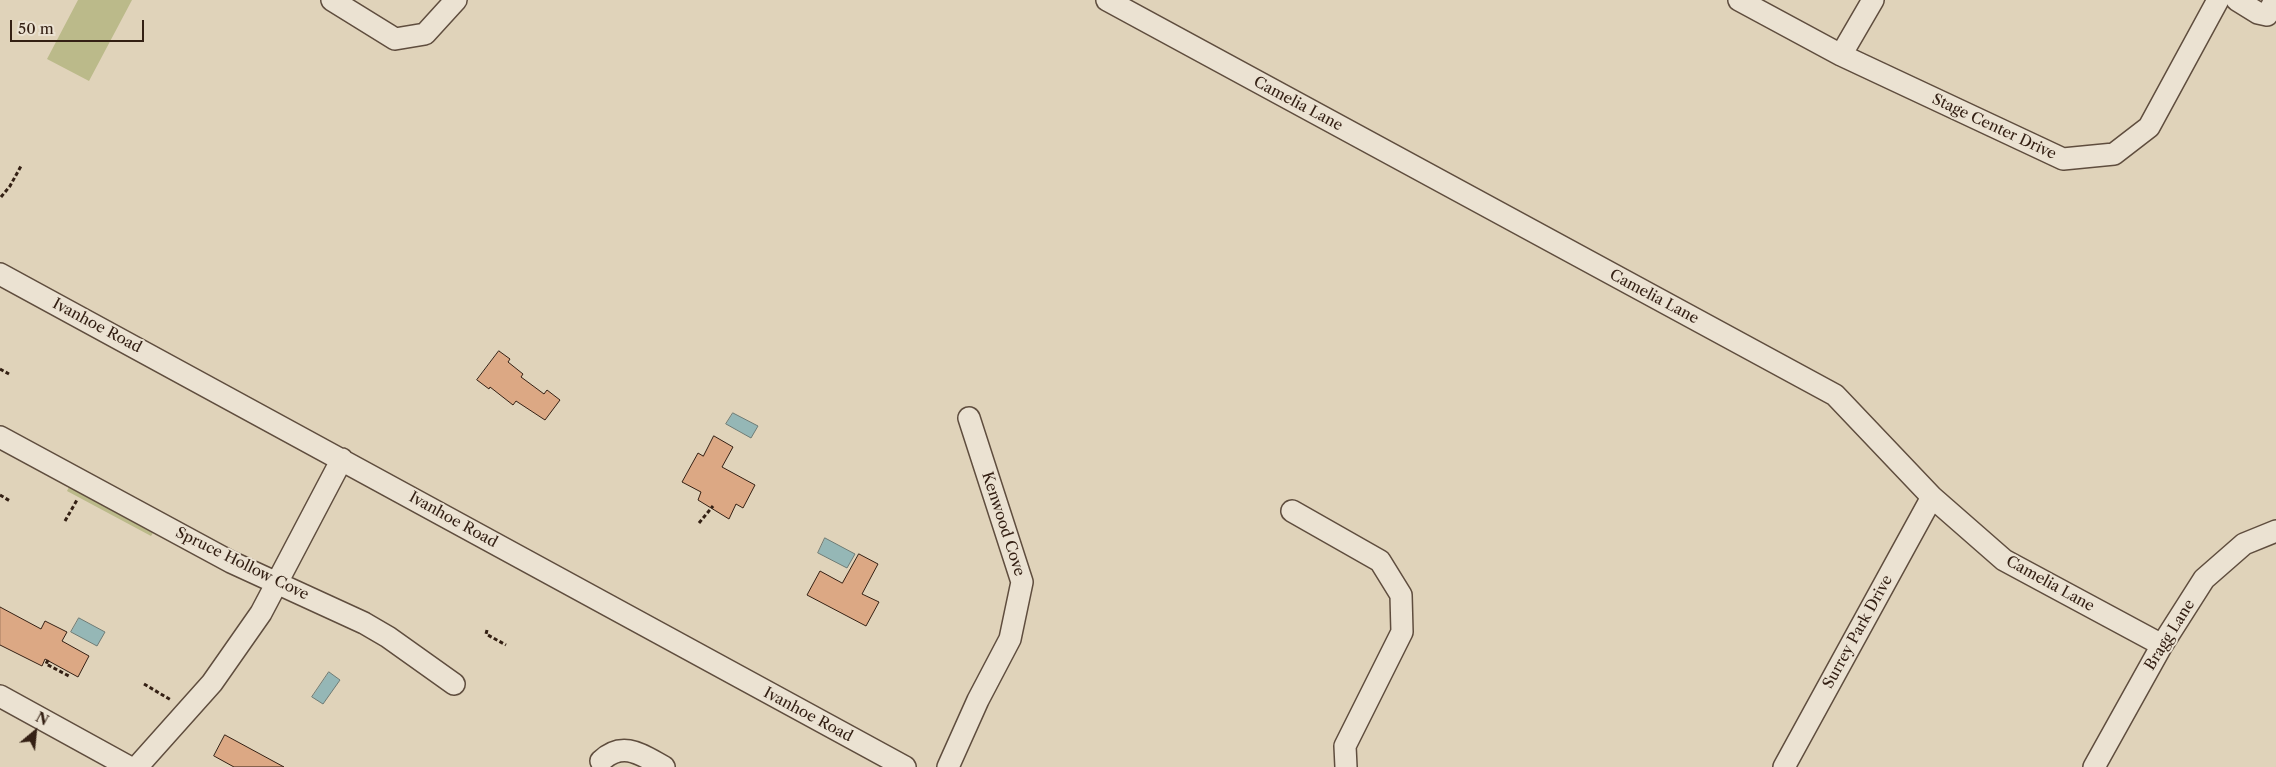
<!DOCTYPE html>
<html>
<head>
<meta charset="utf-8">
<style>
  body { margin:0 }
  #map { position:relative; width:2276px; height:767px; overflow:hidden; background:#e0d3ba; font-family:"Libre Caslon Text",serif }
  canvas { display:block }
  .north { position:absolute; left:10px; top:707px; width:50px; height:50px; -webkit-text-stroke:4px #ebe2d2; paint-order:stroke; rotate:28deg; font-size:14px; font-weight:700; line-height:20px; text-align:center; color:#342014 }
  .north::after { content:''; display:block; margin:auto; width:18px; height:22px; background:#342014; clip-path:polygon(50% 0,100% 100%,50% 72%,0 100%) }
  .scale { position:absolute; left:10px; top:20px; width:134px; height:22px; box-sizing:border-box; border:2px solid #342014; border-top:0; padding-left:6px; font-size:15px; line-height:18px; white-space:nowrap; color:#342014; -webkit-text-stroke:4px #ebe2d2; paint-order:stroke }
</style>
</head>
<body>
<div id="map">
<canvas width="2276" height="767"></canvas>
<div class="north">N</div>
<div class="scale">50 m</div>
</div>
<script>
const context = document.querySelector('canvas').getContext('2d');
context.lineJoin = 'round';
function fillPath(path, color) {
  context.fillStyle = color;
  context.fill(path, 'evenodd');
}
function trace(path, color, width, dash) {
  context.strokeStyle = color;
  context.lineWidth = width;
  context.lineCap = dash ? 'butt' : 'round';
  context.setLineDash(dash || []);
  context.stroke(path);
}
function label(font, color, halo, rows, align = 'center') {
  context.font = font + ' "Libre Caslon Text",serif';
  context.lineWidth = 4;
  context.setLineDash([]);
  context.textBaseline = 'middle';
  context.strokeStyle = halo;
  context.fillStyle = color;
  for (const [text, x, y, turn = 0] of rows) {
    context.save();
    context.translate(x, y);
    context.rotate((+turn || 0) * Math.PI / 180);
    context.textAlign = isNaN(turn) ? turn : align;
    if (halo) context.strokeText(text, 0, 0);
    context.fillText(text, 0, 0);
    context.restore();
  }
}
const green = new Path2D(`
  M78,0H132L89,81L47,59Z
  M69,487L153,533L151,536L67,491Z`);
const water = new Path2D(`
  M733,413L758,426L751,438L726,424Z
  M825,538L855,554L847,568L818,553Z
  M79,618L105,632L97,646L71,632Z
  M329,672L340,680L323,704L312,697Z`);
const building = new Path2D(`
  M499,351L510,359L508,362L523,374L521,377L544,394L547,390L560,400L545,420L516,401L513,405L490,387L489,389L477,380Z
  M714,436L733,447L722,467L755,485L743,508L736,504L729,519L698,500L701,492L682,482L698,453L703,456Z
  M859,554L878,564L862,594L879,602L866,626L807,595L820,571L842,583Z
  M0,607L41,629L45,621L67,632L62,641L89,656L78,677L45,659L42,666L0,645Z
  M225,735L284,767H234L214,756Z`);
const path = new Path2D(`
  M1,197L10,186L21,166
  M0,369L9,374
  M0,495L10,501
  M65,521L77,500
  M699,523L713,506
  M487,630L486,634L506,645
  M48,660L46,664L69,676
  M144,684L171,700`);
const minor = new Path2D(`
  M332,0L395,39L425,34L456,0
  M1107,0L1835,395L1932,497L2004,560L2162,645
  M1739,0L1841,55L2063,159L2114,154L2149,127L2218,0
  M2237,0L2258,13L2267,15L2275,0
  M1841,55L1873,0
  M0,274L905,767
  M0,437L231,562L364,623L388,637L454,684
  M1292,511L1380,561L1401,595L1402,632L1345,746L1346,767
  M0,696L129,767
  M601,761C623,740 642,755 664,767
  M137,767L212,683L261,613L342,459
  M948,767L978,700L1010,639L1022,582L969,418
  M1784,767L1932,497
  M2094,767L2162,645L2204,579L2244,544L2276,531`);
const streetNames = [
  ["Camelia Lane",1298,104,28],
  ["Stage Center Drive",1994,127,25],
  ["Camelia Lane",1654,297,28],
  ["Ivanhoe Road",97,326,28],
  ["Ivanhoe Road",453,520,29],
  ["Kenwood Cove",1003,524,72],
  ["Spruce Hollow Cove",242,564,26],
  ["Camelia Lane",2050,584,29],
  ["Surrey Park Drive",1858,632,-61],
  ["Bragg Lane",2170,635,-58],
  ["Ivanhoe Road",808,715,28]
];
fillPath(green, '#bbba8a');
fillPath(water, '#95b7b6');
trace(water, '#6e7b75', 1);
fillPath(building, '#dca884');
trace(building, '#342014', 1);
trace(minor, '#5f4d3e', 24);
trace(path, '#342014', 3, [4, 2.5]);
trace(minor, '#ebe2d2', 21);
label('15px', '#342014', '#ebe2d2', streetNames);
</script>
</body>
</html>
